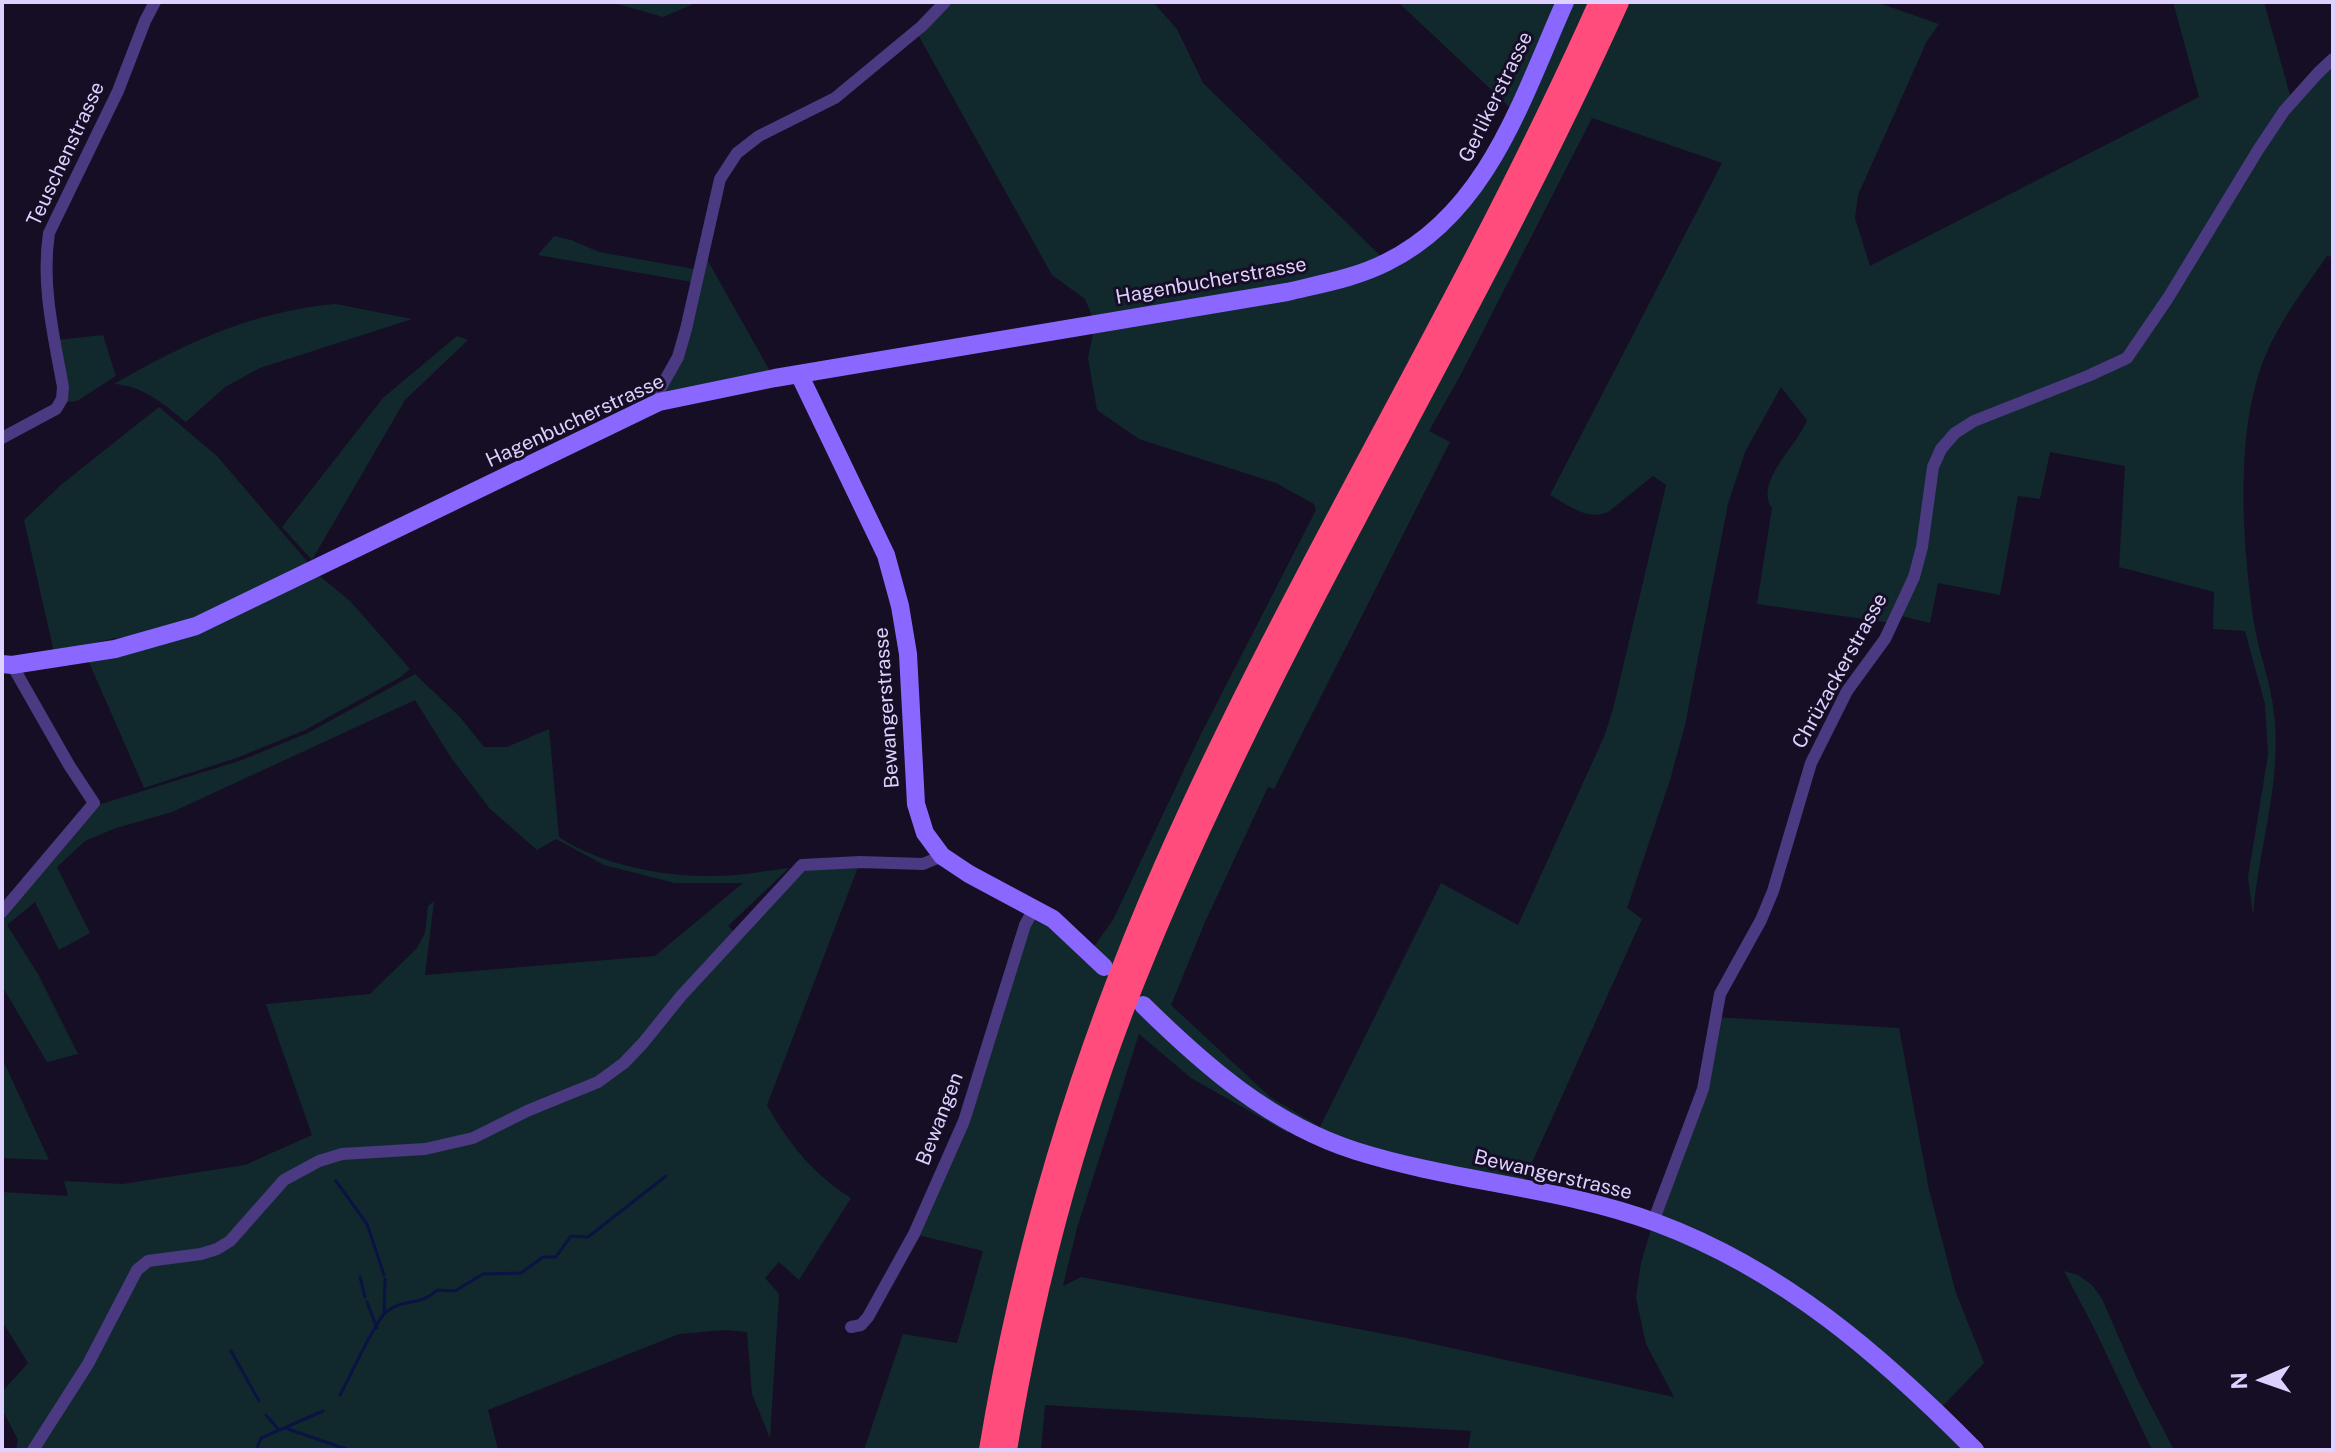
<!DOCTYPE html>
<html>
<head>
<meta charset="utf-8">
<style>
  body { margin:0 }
  #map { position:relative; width:2335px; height:1452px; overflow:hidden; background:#160e24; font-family:"Public Sans",sans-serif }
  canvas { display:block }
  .frame { position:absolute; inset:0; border:4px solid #dfd1ff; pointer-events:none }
  .north { position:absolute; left:2223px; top:1340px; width:80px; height:80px; -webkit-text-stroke:6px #160e24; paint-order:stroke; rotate:268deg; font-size:22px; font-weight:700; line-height:32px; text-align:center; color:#dfd1ff }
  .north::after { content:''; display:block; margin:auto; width:28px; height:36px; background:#dfd1ff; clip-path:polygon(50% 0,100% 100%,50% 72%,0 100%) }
</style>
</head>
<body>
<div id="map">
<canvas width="2335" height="1452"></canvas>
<div class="frame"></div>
<div class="north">N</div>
</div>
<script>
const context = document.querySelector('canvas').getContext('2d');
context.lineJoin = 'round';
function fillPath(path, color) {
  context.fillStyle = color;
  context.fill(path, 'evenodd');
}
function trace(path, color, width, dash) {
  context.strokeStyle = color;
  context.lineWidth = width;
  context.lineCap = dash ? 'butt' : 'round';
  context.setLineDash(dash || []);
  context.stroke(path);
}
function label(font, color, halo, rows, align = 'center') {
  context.font = font + ' "Public Sans",sans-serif';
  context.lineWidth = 6;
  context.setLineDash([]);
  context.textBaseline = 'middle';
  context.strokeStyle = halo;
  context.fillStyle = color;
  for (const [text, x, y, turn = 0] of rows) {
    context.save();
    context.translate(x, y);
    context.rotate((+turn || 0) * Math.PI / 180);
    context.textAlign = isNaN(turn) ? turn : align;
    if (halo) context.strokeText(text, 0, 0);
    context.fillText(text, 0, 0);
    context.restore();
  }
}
const green = new Path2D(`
  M611,2H698L663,17Z
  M945,2H1153L1177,29L1203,83L1387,262L1440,226L1516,113L1398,2H1876L1939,24L1927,41L1858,195L1855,218L1870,266L2199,97L2173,2H2264L2292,102L2333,59V257L2327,256C2305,288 2279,321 2264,359C2235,432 2242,539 2253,617C2258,653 2273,686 2275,723C2280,788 2258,852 2253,916L2248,877L2268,755L2265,704L2245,631L2213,629L2214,592L2119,567L2125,466L2050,452L2040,499L2018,496L2000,595L1938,583L1930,623L1897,615L1892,623L1757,604L1772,508C1754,482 1798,445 1807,420L1781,387L1745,452L1728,504L1685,725L1670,780L1627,908L1642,919L1520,1189L1293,1124L1288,1133L1191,1078L1139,1034L1077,1228L1063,1286L1081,1277L1406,1338L1674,1397L1646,1344L1636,1298L1641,1263L1653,1222L1703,1089L1715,1017L1899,1028L1929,1190L1956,1293L1984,1363L1937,1412L1975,1450H1468L1471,1431L1045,1405L1041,1450H864L903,1334L957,1343L983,1251L914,1234L964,1121L1035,907L1090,952L1113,920L1201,734L1316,510L1314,504L1276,483L1139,439L1097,410L1088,358L1095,323L1085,299L1052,275L916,31ZM1592,118L1722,163L1550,495C1568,505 1587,521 1608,512L1653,476L1666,485L1613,709L1604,737L1518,925L1441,883L1320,1127L1270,1097L1171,1005L1205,922L1268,787L1274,789L1450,442L1429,431L1460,376Z
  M554,236L571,240L599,252L694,269L692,282L538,255Z
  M704,254L771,373L669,393L664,389Z
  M336,304L412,319L260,368L225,387L186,422C163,404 144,386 114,384C185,343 253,311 336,304Z
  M103,335L116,376L77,401L67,402L57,340Z
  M457,336L468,340L405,400L312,560L282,527L383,398Z
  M159,407L217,456L311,566L155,634L116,638L54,652L24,520L62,484Z
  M316,573L350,601L410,669L399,678L305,730L239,757L144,788L88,660Z
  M415,674L460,717L484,747H507L549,729L559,837C601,865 663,877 714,876C739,876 765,871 789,868L728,926L733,931L802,865L860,862L767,1105C788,1143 814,1175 851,1198L799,1280L779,1262L765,1278L779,1294L770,1438L752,1394L747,1332L726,1330L679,1334L488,1410L498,1450H16L18,1440L2,1409V1392L28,1363L2,1321V1192L68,1196L64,1181L123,1184L245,1165L312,1135L266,1004L370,994L417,948L425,933L428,906L434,901L425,975L655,956L743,883H675L604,865L556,839L537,850L490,809L452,759L415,700L172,812L116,828L85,841L57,867L90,933L59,950L35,902L7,925L38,974L78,1054L47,1062L2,986V913L98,805L242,760L308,733Z
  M2,1058L49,1160L2,1158Z
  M2064,1271L2078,1275L2092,1285L2102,1299L2137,1379L2174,1450H2152L2094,1328Z`);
const stream = new Path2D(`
  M336,1181L367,1224L384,1275
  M360,1277L365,1297
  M367,1302L377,1328
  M384,1313L385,1279
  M231,1351L259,1401
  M340,1395C349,1379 375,1321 386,1312C405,1297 420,1307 437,1290L455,1291L483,1274L521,1273L543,1257H556L571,1236L588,1237L666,1176
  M266,1415L279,1430
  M285,1428L346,1449
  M256,1450L261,1438L323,1411`);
const street = new Path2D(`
  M659,402L660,389L678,357L686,329L720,179L737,153L759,136L835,98L922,26L945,2
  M2,438L56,409L62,399L63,387C54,337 41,285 49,233L118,91L145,21L155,2
  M2,912L94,803L69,765L12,665
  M1653,1222L1703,1089L1720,994L1761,920L1773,891L1811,763L1847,691L1885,639L1914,577L1922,547L1933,467L1941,449L1955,433L1974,421L2088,376L2127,358L2168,298L2258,150L2284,111L2318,73L2333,59
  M851,1327L861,1325L868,1317L914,1234L964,1121L1025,925L1035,907
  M33,1450L88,1364L137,1270L148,1261L201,1254L217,1249L230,1241L284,1180L319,1161L342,1154L425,1149L473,1138L527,1111L598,1082L624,1063L643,1043L681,996L802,865L860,862L923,864L942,856`);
const secondary = new Path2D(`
  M799,374L886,555L900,606L908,654L916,804L925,833L942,856L969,874L1053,919L1104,967
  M2,664L12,665L115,649L196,626L659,402L775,378L1287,292C1320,284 1356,278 1387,262C1488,212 1522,98 1565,2
  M1143,1005C1205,1066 1271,1124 1356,1151C1454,1182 1560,1187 1657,1223C1783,1270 1881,1355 1975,1450`);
const highway = new Path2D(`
  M990,1450C1023,1248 1083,1053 1165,866C1295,571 1469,297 1600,2
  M1006,1450C1034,1281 1079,1113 1145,954C1280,626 1472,326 1618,2`);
const streetNames = [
  ["Gerlikerstrasse",1496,97,-64],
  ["Teuschenstrasse",66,154,-65],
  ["Hagenbucherstrasse",1211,281,-10],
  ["Hagenbucherstrasse",575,421,-25],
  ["Chrüzackerstrasse",1840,671,-61],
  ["Bewangerstrasse",887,708,-94],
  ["Bewangen",940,1119,-69],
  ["Bewangerstrasse",1553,1175,13]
];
fillPath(green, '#11292d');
trace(stream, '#0a1341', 3);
trace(street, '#4b3982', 12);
trace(secondary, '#8a68ff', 18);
trace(highway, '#ff4c7d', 22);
label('20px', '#dfd1ff', '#160e24', streetNames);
</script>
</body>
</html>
